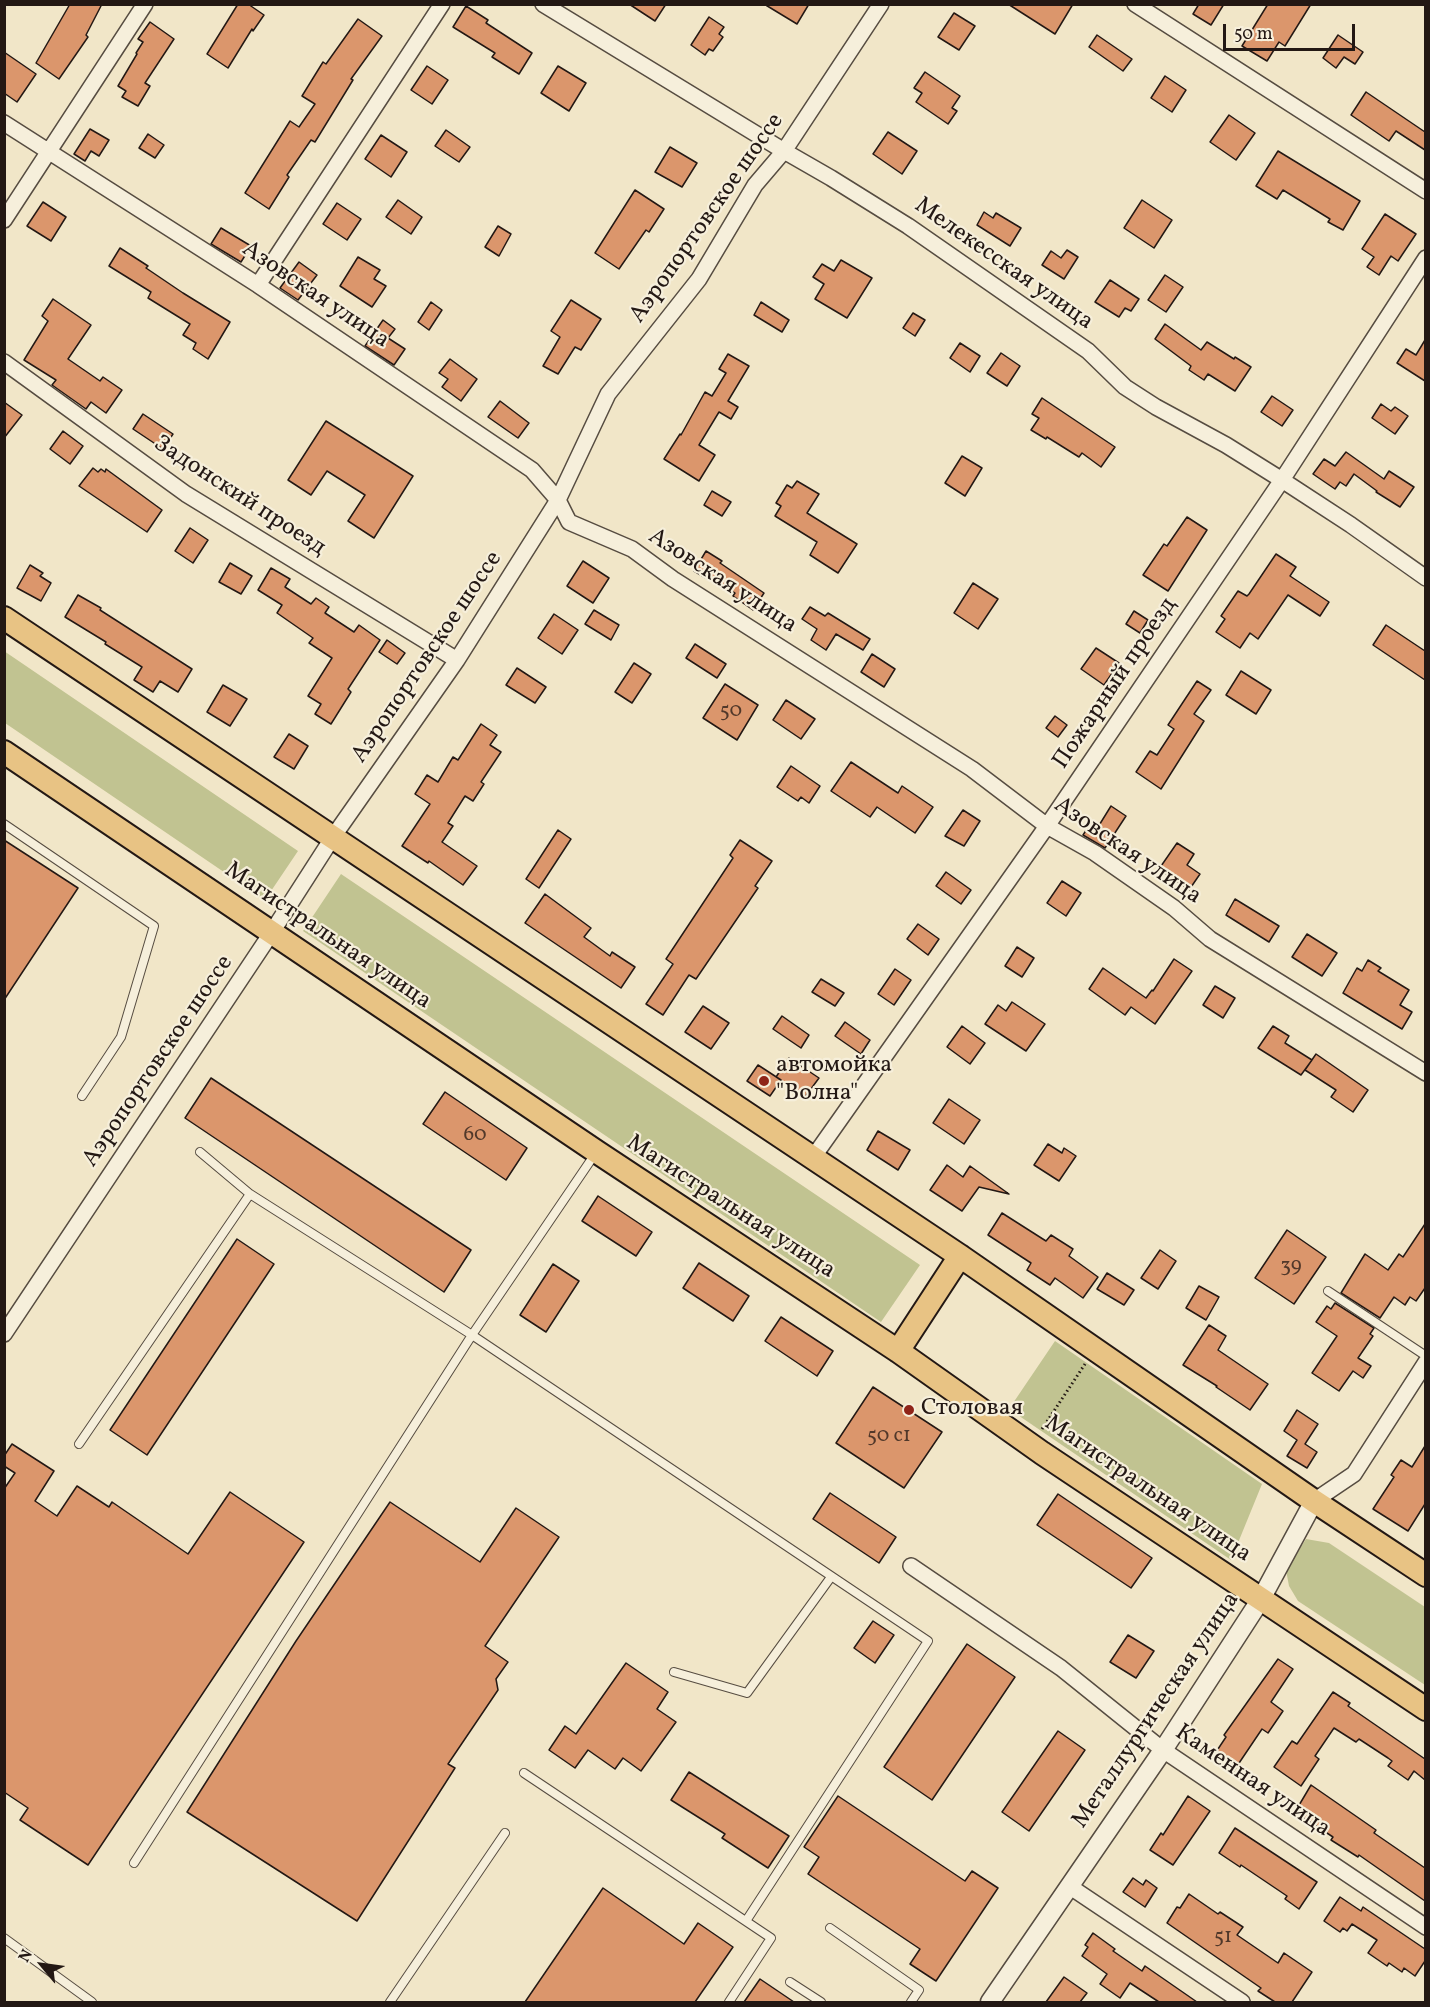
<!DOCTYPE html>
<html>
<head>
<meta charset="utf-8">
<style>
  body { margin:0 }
  #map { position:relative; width:1430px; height:2007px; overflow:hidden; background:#f1e6c8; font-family:Vollkorn,serif }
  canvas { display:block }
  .frame { position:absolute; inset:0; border:6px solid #231814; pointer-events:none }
  .north { position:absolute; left:12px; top:1935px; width:60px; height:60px; -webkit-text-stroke:4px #f6efdb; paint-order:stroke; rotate:299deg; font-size:16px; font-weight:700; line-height:24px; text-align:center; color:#231814 }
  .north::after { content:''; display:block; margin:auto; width:21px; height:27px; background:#231814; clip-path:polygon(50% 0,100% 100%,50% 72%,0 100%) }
  .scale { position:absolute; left:1223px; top:24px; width:132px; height:27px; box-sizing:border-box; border:3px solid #231814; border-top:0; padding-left:8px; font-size:18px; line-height:21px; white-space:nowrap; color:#231814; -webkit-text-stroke:4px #f6efdb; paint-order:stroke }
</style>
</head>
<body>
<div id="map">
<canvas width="1430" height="2007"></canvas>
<div class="frame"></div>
<div class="north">N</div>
<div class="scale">50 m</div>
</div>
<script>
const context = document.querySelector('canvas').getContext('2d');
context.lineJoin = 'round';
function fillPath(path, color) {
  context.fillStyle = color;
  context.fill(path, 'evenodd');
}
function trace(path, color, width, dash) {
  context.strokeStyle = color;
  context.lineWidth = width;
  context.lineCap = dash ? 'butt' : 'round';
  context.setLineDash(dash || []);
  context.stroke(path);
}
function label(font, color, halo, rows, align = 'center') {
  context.font = font + ' Vollkorn,serif';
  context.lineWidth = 4.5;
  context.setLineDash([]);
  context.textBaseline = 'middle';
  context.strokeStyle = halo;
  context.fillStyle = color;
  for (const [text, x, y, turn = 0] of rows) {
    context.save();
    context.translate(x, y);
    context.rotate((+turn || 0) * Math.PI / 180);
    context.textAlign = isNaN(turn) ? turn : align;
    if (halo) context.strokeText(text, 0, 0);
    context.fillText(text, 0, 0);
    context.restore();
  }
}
const green = new Path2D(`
  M4,651L298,851L265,900L5,723Z
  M341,874L920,1265L881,1322L303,931Z
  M1055,1341L1262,1484L1231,1560L1009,1409Z
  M1306,1539L1329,1543L1425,1607V1685L1298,1601L1289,1586L1286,1570Z`);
const building = new Path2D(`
  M70,4H102L86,35L88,37L59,79L36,63Z
  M238,4H248L264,15L253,31L252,29L228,68L207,54Z
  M629,4H666L655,21Z
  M764,4H809L797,24Z
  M1008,4H1073L1055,34Z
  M1199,4H1224L1211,25L1193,14Z
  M1268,4H1311L1285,46L1279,42L1267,61L1242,46Z
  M466,6L488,20L486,23L532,53L519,74L492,57L495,53L453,27Z
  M954,13L975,26L959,50L938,37Z
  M709,17L724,27L719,34L723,37L713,51L709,49L705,55L691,45Z
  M358,19L382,36L351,79L353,80L315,142L311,140L287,175L289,177L269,209L245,193L290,121L299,127L315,104L302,96L323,62L326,64Z
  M150,22L174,39L145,83L150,86L138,106L122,97L126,91L118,86L137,54L136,53L143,42L138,39Z
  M1097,35L1132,59L1123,71L1089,47Z
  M1338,35L1363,52L1355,64L1344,57L1336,68L1323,58Z
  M4,52L36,74L17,102L4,93Z
  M427,66L448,80L432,104L411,90Z
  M558,66L586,83L569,111L541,93Z
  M925,72L960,96L952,108L957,111L948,124L916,102L922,93L914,88Z
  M1165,76L1186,90L1172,112L1151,98Z
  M1366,92L1425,132V150L1396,131L1389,141L1351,115Z
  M1229,115L1255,133L1236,160L1210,142Z
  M90,129L109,140L99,156L91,151L85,161L74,154Z
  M446,130L470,147L459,162L435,146Z
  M888,132L917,151L902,174L873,154Z
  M148,134L164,145L155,158L139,148Z
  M381,135L407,152L391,177L365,159Z
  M670,147L697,163L682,187L655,172Z
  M1278,151L1360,201L1343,230L1328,222L1330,219L1283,190L1277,199L1256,186Z
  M635,190L664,209L649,232L646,230L619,269L595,253Z
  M398,200L422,217L411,234L386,217Z
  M1142,200L1172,220L1154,248L1124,228Z
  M43,202L66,217L51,241L27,226Z
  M337,203L361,219L347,240L323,224Z
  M984,212L993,218L996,213L1021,228L1010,246L977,225Z
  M1385,214L1416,234L1398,261L1391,256L1379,275L1367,267L1374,257L1362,249Z
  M498,226L511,234L499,256L485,247Z
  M221,228L251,246L241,262L211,244Z
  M120,248L148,266L146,268L183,293L230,322L208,359L193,349L196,343L183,335L190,324L148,298L151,292L109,266Z
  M1067,250L1078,257L1064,279L1042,265L1051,251L1061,258Z
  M358,257L380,270L374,279L386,286L372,307L340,286Z
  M841,260L872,278L847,318L815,299L824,284L813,277L822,264L834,271Z
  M299,262L317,275L298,300L280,288Z
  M1165,275L1183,287L1166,312L1148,300Z
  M1110,280L1139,299L1131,311L1125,308L1119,317L1095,302Z
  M53,299L91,325L68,359L100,381L103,377L122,390L106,413L91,402L86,409L52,385L56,380L24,360L48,321L42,316Z
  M571,300L601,319L581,350L575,347L558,374L543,366L560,337L551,331Z
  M431,302L442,310L429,330L418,322Z
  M761,302L789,320L782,332L754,315Z
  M913,313L925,320L915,336L903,328Z
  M383,320L395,329L388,338L405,349L394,365L365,346Z
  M1165,324L1201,350L1207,342L1234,359L1235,357L1251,367L1235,391L1208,374L1204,380L1189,370L1191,366L1155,339Z
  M1425,340V381L1397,363L1406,349L1416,355Z
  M960,343L980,356L970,372L950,358Z
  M1001,353L1020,366L1007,386L987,373Z
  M728,354L749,366L728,401L738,407L731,419L719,412L699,445L715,455L699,481L664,459L680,434L681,435L705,392L712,396L726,373L719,369Z
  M450,359L477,379L461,401L442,387L448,379L439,373Z
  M1272,396L1293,410L1282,426L1261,412Z
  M1042,398L1115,447L1101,467L1082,453L1079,457L1047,437L1046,439L1031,430L1039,418L1032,414Z
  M500,401L529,423L518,438L488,417Z
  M4,402L22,415L4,438Z
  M1381,404L1391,411L1395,407L1408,416L1395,434L1372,418Z
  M143,414L173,434L163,449L133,429Z
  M326,421L413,476L374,538L348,521L365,495L327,471L311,495L288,480Z
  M63,431L83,446L70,464L50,449Z
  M1346,452L1384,479L1389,471L1414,487L1400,507L1376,492L1377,491L1354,474L1346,486L1340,482L1335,489L1313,474L1324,459L1335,466Z
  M962,456L982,468L965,496L945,483Z
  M93,468L98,472L101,469L105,472L106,469L162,510L147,532L79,486Z
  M797,481L819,494L807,513L857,544L838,573L810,555L817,542L775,516L781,506L776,503L787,485L792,488Z
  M712,491L731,502L722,516L704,505Z
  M1187,517L1207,530L1168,591L1143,575L1164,544L1167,546Z
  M190,528L208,540L193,563L175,551Z
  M706,551L722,561L720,563L764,593L753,610L733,596L735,593L711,577L709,580L694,571Z
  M1276,554L1296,567L1290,576L1329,602L1320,616L1288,595L1258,639L1250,633L1240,648L1216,632L1225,619L1221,616L1238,591L1247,596L1249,594Z
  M583,561L609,578L593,603L567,586Z
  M230,563L252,576L241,594L219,582Z
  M30,565L43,573L40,576L51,583L41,601L17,588Z
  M271,568L290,579L285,587L311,604L316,598L329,607L325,613L354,632L359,625L380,640L348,689L351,692L331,724L315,714L321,704L308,696L332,658L309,643L313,638L277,613L282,605L258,590Z
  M973,583L998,599L978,629L954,613Z
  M78,595L101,608L100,610L192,669L178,692L160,681L153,692L134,680L142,667L105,644L106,642L65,617Z
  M810,607L825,616L828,613L870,639L863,650L836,634L826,650L811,640L817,629L802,619Z
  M594,610L619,625L611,640L585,624Z
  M1134,611L1148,620L1140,633L1126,624Z
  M554,614L578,630L562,654L538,638Z
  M1386,625L1425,651V680L1373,645Z
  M387,640L405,653L397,664L379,652Z
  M695,644L726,664L717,678L686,658Z
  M1096,648L1119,663L1104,685L1081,669Z
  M872,654L895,669L884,687L861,672Z
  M634,663L651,674L632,703L615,692Z
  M517,668L546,687L535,703L506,685Z
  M1241,671L1271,690L1256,714L1226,695Z
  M1197,681L1211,690L1194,714L1204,721L1161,789L1136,772L1150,751L1157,755L1174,729L1168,725Z
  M725,684L758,705L737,740L703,718Z
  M223,685L247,699L230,726L207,712Z
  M786,700L815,719L801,739L773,720Z
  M1055,716L1067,725L1058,737L1046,728Z
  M481,724L497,735L490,745L501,752L481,782L484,784L473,801L465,796L448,823L453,826L442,842L477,866L463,885L429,861L428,863L402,846L430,804L415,794L427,775L438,782L453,757L458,760Z
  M289,734L308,746L294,769L274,757Z
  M851,762L898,793L902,786L933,807L915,833L877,807L870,817L831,791Z
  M791,766L820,786L809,803L801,797L798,801L777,787Z
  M1111,806L1126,816L1105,848L1083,835L1091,823L1098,827Z
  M963,810L980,821L964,846L945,836Z
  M558,830L571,839L539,888L526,879Z
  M4,840L78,888L4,1000Z
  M740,840L772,861L755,886L758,888L696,979L689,975L663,1015L646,1004L673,964L666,959L733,858L730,855Z
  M1177,843L1194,854L1187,865L1200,874L1189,890L1159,869Z
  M946,872L971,890L961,904L936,886Z
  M1062,881L1081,893L1066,916L1047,903Z
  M545,894L591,928L584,937L610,956L612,952L635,967L621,988L525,923Z
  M1235,899L1279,926L1269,942L1226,915Z
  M918,924L939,939L928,955L907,939Z
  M1307,934L1337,953L1322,976L1292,957Z
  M1017,947L1034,958L1022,977L1005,966Z
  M1174,959L1192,971L1155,1024L1131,1007L1125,1015L1089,989L1103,968L1146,998L1152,990L1153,991Z
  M1368,960L1381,968L1378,971L1409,990L1400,1005L1412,1012L1402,1029L1343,993L1357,968L1362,971Z
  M895,969L911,980L894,1005L878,994Z
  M821,979L844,993L835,1006L812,992Z
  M1215,986L1235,998L1223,1018L1203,1005Z
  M1012,1002L1045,1024L1026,1051L985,1024L998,1005L1006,1011Z
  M703,1006L729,1023L711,1049L685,1032Z
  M782,1016L809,1035L801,1048L773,1029Z
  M845,1022L870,1040L861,1054L835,1036Z
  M962,1026L985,1043L970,1064L947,1047Z
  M1273,1026L1289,1036L1285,1043L1312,1060L1301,1075L1258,1048Z
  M1316,1054L1368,1090L1353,1112L1331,1097L1336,1090L1305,1070Z
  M789,1058L819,1078L805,1097L776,1077Z
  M758,1065L781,1080L770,1096L747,1081Z
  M211,1078L471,1250L444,1292L185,1118Z
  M445,1092L527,1148L506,1180L423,1124Z
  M949,1099L980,1120L964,1144L933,1123Z
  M878,1131L910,1150L898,1170L867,1150Z
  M1048,1144L1062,1153L1064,1148L1076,1156L1059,1181L1034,1165Z
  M947,1165L963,1177L970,1166L1009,1194L979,1187L962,1211L930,1190Z
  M598,1196L652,1232L636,1256L582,1221Z
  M1002,1213L1046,1241L1051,1235L1073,1249L1069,1256L1098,1277L1083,1298L1055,1278L1050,1285L1027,1270L1031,1263L988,1235Z
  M1425,1224V1288L1416,1301L1410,1297L1405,1305L1394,1297L1380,1318L1341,1293L1365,1254L1388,1270L1399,1254L1403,1257Z
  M1287,1230L1326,1257L1294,1304L1255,1278Z
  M237,1239L274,1264L147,1455L110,1430Z
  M1160,1250L1176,1261L1158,1289L1141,1278Z
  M699,1263L749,1296L733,1321L683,1288Z
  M553,1264L579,1281L546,1332L520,1315Z
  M1107,1273L1134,1290L1124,1305L1097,1289Z
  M1199,1286L1219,1297L1206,1320L1186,1308Z
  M1335,1303L1374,1328L1370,1334L1373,1336L1358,1358L1371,1366L1363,1378L1353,1371L1339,1391L1312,1373L1337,1336L1316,1322L1327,1306L1331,1309Z
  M781,1317L833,1351L817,1376L765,1341Z
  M1209,1325L1226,1336L1218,1350L1268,1384L1250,1410L1216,1387L1217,1386L1183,1365Z
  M873,1387L942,1432L904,1488L836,1443Z
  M1297,1410L1318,1424L1305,1444L1317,1452L1307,1468L1287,1456L1297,1440L1284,1431Z
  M12,1444L54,1471L35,1501L57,1516L77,1486L109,1507L112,1502L188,1554L230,1492L304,1542L88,1865L20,1820L28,1808L4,1792V1489L15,1473L4,1466V1456Z
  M1425,1446V1504L1408,1531L1373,1509L1394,1477L1391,1475L1401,1460L1412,1467Z
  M830,1493L896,1537L879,1563L813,1519Z
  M1058,1494L1152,1558L1131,1588L1037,1525Z
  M390,1502L480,1562L516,1508L559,1537L485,1646L508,1662L496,1679L498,1690L448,1764L455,1768L357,1921L187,1812L296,1641Z
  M873,1621L894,1635L875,1663L854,1648Z
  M1128,1635L1154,1651L1136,1678L1110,1662Z
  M967,1644L1015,1677L932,1800L884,1767Z
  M1278,1659L1293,1669L1271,1702L1283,1711L1268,1733L1262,1729L1233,1772L1212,1758L1226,1737L1224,1735Z
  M626,1663L668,1692L657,1709L676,1722L641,1771L623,1758L615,1769L588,1750L575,1768L549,1750L565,1726L576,1734Z
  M1333,1692L1350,1703L1348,1706L1425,1759V1780L1414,1771L1408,1780L1388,1766L1392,1761L1388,1758L1359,1739L1356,1742L1334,1728L1315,1756L1319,1759L1301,1786L1274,1767L1292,1741L1297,1744Z
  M1058,1731L1085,1750L1029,1831L1002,1812Z
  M689,1772L789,1836L768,1868L722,1838L725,1834L671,1800Z
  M1311,1785L1376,1830L1374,1833L1425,1868V1901L1359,1855L1358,1857L1331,1840L1333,1837L1295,1812Z
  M838,1796L965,1881L972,1871L998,1888L936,1981L910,1964L920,1949L808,1874L819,1857L804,1847Z
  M1188,1796L1210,1811L1173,1865L1150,1850L1161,1833L1163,1835Z
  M1235,1828L1317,1882L1299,1909L1285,1899L1287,1896L1241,1865L1240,1867L1219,1853Z
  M1133,1878L1143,1885L1146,1880L1157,1888L1145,1907L1123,1892Z
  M603,1888L684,1944L698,1923L733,1947L695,2002H525Z
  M1189,1894L1218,1914L1220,1912L1243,1927L1237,1935L1278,1963L1284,1953L1312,1972L1292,2002H1275L1258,1991L1261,1988L1167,1923L1177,1907L1180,1908Z
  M1340,1897L1361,1911L1363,1907L1425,1949V1961L1415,1976L1404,1968L1402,1972L1389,1963L1387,1966L1368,1953L1377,1940L1352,1924L1347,1931L1343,1928L1340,1932L1324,1921Z
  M1093,1933L1115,1949L1113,1951L1142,1971L1145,1966L1197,2002H1159L1130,1983L1120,1998L1100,1984L1107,1974L1082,1956L1088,1947L1085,1945Z
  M1064,1977L1087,1993L1080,2002H1046Z
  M760,1979L794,2002H744Z`);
const path = new Path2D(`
  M1042,1429L1085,1364`);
const service = new Path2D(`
  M4,824L154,926L121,1037L82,1096
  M595,1154L472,1335L928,1641L746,1921
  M1328,1291L1426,1356
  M79,1444L250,1194
  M674,1672L747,1693L831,1577
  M524,1773L771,1938L729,2002
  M134,1863L472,1335L250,1194L200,1152
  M830,1928L919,1990L911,2002
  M4,1938L92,2002
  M790,1982L821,2002
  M390,2002L505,1833`);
const minor = new Path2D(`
  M543,4L784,151L831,178L908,226L1088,351L1125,387L1156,407L1226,445L1282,480L1351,525L1426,578
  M1135,4L1426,191
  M4,123L258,285L532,470L558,500L569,522L632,549L673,579L972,769L1047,826L1095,853L1174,908L1210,939L1426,1073
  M4,220L145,4
  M258,285L442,4
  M4,362L186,494L457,660
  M812,1159L1047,826L1282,480L1426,258
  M4,1334L272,932L333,837L457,660L558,500L608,394L699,279L755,185L784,151L881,4
  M1314,1501L1354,1474L1426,1362
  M911,1566L1061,1668L1163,1750L1426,1927
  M1069,1886L1242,2002`);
const tertiary = new Path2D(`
  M990,2002L1163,1750L1261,1599L1314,1501`);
const primary = new Path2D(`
  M4,618L960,1256L1314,1501L1426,1575
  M4,752L597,1152L898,1351L1042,1453L1426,1709
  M898,1351L960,1256`);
const markers = [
  [764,1081,6,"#8f2418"],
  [909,1410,6,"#8f2418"]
];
const numberNames = [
  ["50",731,712],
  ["60",475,1136],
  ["39",1291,1267],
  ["50 с1",889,1437],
  ["51",1223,1938]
];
const streetNames = [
  ["Аэропортовское шоссе",708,219,-55],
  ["Мелекесская улица",1003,265,35],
  ["Азовская улица",315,296,34],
  ["Задонский проезд",239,497,33],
  ["Азовская улица",722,582,33],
  ["Аэропортовское шоссе",428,658,-56],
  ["Пожарный проезд",1116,684,-56],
  ["Азовская улица",1127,852,34],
  ["Магистральная улица",327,937,34],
  ["Аэропортовское шоссе",159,1062,-56],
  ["Магистральная улица",730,1208,33],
  ["Магистральная улица",1147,1490,34],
  ["Металлургическая улица",1157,1711,-56],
  ["Каменная улица",1252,1782,34]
];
const poiNames = [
  ["автомойка",776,1067],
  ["\"Волна\"",776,1095],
  ["Столовая",921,1410]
];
fillPath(green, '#c1c391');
fillPath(building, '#db966c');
trace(building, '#231814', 1.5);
trace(service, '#564c41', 10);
trace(minor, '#564c41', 18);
trace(tertiary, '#564c41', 21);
trace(primary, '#231814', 26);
trace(path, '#231814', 3, [1.5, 3]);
trace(service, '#f6efdb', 8);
trace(minor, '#f6efdb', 15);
trace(tertiary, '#f6efdb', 18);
trace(primary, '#e8c384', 22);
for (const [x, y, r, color] of markers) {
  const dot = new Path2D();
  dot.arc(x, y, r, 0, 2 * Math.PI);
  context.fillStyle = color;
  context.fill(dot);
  trace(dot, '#f6efdb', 2);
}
label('21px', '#51382a', null, numberNames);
label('24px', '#231814', '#f6efdb', streetNames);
label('24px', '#231814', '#f6efdb', poiNames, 'left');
</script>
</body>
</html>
